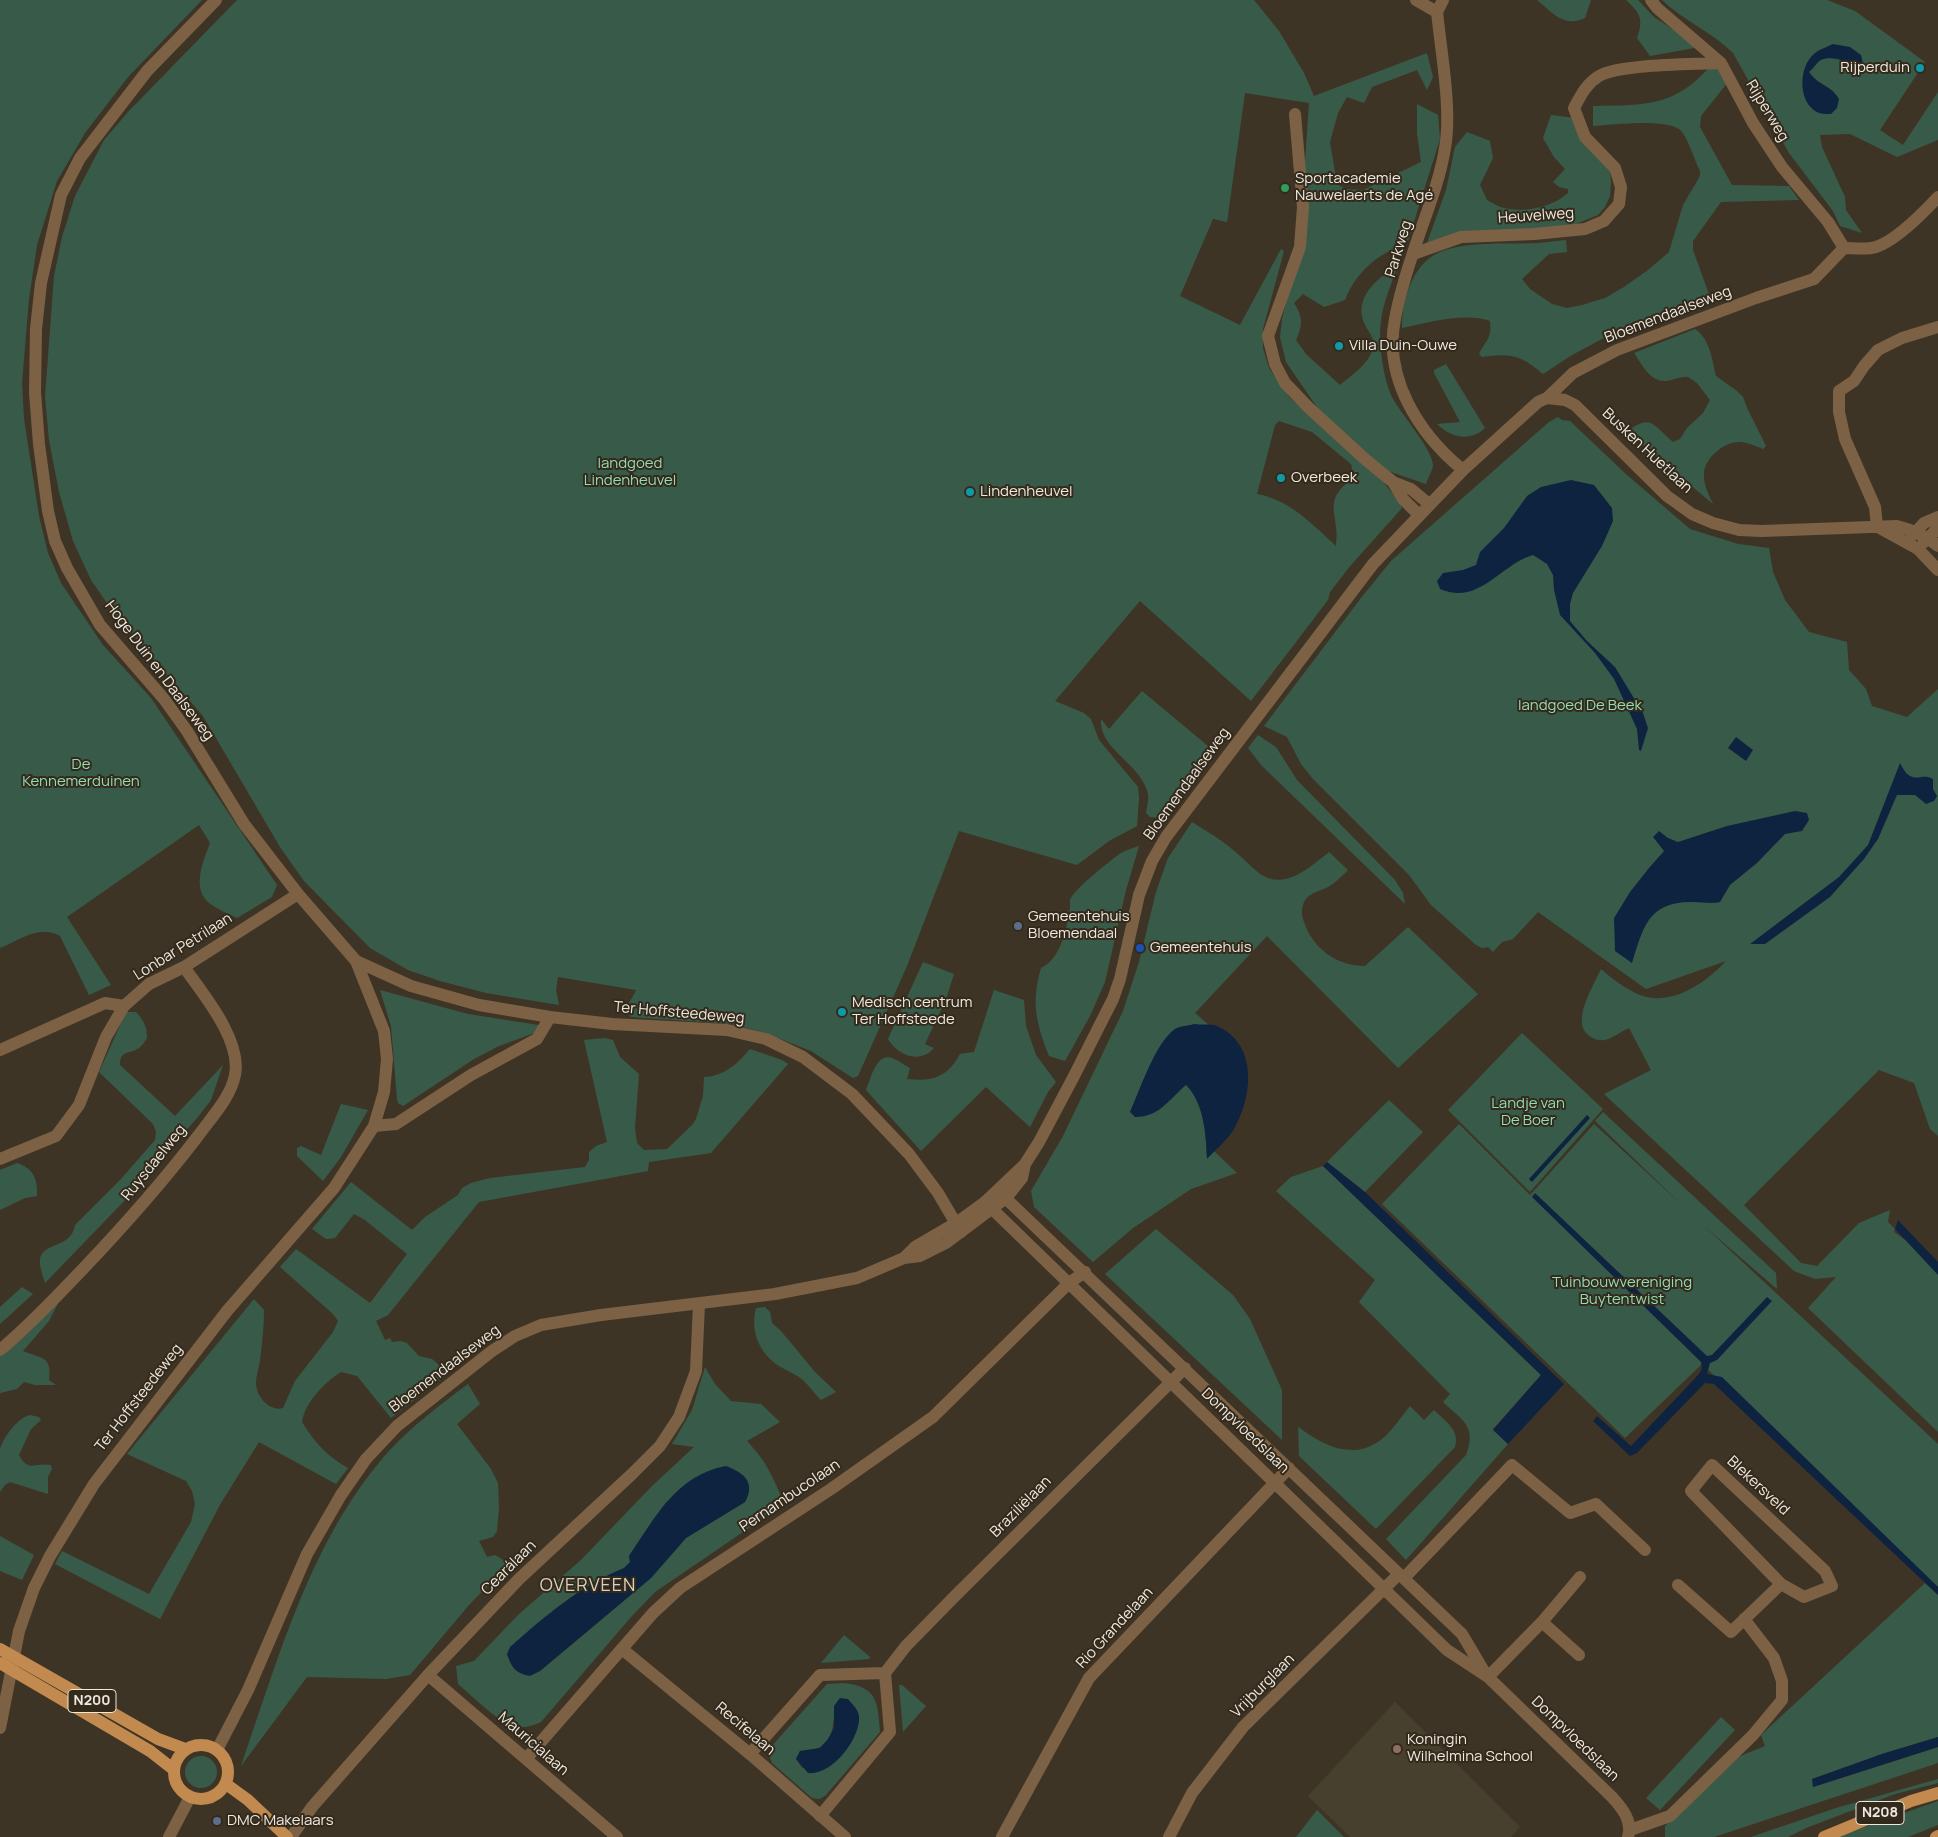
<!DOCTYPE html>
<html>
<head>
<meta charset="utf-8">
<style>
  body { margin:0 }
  canvas { display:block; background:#3e3425 }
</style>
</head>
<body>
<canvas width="1938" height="1837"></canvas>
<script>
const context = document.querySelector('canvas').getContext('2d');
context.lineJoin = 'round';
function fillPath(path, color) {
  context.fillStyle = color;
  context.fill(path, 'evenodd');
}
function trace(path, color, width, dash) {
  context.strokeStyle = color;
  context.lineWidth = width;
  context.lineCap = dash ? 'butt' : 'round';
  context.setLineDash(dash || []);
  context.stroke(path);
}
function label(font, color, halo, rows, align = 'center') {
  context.font = font + ' Manrope,sans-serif';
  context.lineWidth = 4;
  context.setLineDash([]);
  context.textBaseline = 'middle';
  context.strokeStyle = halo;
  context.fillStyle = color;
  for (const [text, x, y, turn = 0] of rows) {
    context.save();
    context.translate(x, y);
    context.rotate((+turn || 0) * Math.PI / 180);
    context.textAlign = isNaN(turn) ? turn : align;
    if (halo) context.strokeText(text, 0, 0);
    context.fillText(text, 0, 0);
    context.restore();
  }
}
const education = new Path2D(`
  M1395,1702L1520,1827L1511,1837H1350L1308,1796Z`);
const green = new Path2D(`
  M0,0H202L128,77L85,133L57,181L37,245L29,299L22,383L24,419L39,516L48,553L61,583L103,645L151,698L277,885L272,897L237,918C229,914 219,910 212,905C190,891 203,862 210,843L199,825L67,917L111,985L89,995L60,936C39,924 20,940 0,948Z
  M237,0H1254L1279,31L1304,73L1314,96L1427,53L1433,77L1427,90L1417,70L1372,87L1364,103L1347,97L1338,113L1330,142L1337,184L1345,189L1363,190L1421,162L1417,133V104L1438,115L1440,139L1407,244C1379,252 1356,272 1345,300L1324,307L1303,294L1294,303C1303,317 1303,325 1296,340L1306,354L1340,385C1352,375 1369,364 1373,348C1375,339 1370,334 1366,327C1351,298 1377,279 1398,265C1392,283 1383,302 1381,321C1378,341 1383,378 1392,397C1400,413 1434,451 1433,466C1432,471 1428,478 1426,484L1382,469L1321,413L1286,362L1280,337L1282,319L1299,252L1309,103L1245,93L1227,222L1213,219L1180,296L1240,325L1281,249L1284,251L1263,329V348L1269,368L1289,397L1382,480L1400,503L1402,508L1351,565L1330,592L1328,600L1251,701L1140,601L1055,701L1084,713L1091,719L1099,740L1138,787L1139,798L1137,826L1109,841L1077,865L959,831L907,966L858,1076L853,1078L811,1051L763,1032L731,1024L631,1017C622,1008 632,1000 636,990L558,977L556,990L559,1005L486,993L440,981L408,970L370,948L304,881L280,847L203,716L113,612L91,580L73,541L59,492L49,440L45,397L54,276L62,237L75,196L104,140L128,112ZM1279,421L1312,432L1351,464L1353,473L1352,479C1320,502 1341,516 1336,546C1312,524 1290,500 1257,494L1275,425Z
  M1537,0H1591L1585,18C1564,28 1553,13 1537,0Z
  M1626,0H1638L1654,17L1700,47L1650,56L1637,38C1644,19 1640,13 1626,0Z
  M1662,0H1827L1855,11L1925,62L1880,130L1903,145L1938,92V140L1897,157L1850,134L1820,135L1822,147L1845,197L1846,210L1862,233L1840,226L1833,211L1789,153L1733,53C1712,32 1684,21 1662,0Z
  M1713,63L1728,82L1701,116L1700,127L1732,185L1789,186L1799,200L1721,202L1693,241V250L1710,297L1615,332L1572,355L1543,374C1521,355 1511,353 1482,357L1479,354C1486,340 1492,339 1490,321C1465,312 1427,323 1402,328C1402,305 1409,277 1426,261C1450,238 1508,245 1539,243C1548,242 1557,241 1566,240L1567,252L1549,254L1522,279L1530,289L1552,304L1567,308L1582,305L1605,298L1624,287L1648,270L1669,252L1683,205L1700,176V171C1694,159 1690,143 1682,132C1671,117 1611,125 1593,126V106C1647,105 1676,107 1713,63Z
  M1551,115L1575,118L1610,170L1611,183L1610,196L1605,207L1598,215L1576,224L1427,243L1446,190L1455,147L1467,132L1490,141L1493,158L1480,185L1487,200C1493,203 1498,207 1505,208C1524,213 1553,207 1568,193V189L1559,187L1553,182L1565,169L1554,157L1543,138Z
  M1695,329C1710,339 1712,360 1716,376L1737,391L1743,397L1748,410L1766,446L1763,449C1756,446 1747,442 1740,442C1725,441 1704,458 1704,474C1703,484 1709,495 1713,504L1627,432C1652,412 1654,427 1673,442L1680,439L1687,428L1703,413L1710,400L1697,383L1688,377C1680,376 1673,381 1665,381C1649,381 1642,364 1634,353Z
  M1446,364L1485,428C1470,442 1451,438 1437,424L1460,422L1434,373V370Z
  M1558,417L1562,420L1570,421L1627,475L1690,529L1738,544L1769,548L1773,572L1785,600L1809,632L1847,642L1849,670L1866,689L1872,706L1907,717L1938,689V1136L1930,1129L1914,1083L1879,1070L1744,1205L1801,1263L1817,1266L1859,1223L1890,1210L1888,1222L1895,1229L1894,1232L1938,1263V1432L1808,1308L1836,1277L1815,1279L1794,1271L1604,1094L1651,1070L1629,1028C1622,1031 1613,1038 1605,1040C1598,1041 1591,1038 1587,1034C1572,1019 1594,985 1601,969C1611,978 1627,990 1640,995C1671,1007 1706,983 1726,961L1646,989L1538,912L1513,939L1502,942L1493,952L1488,947L1482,948L1476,945L1431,905L1409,875L1313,779L1301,764L1287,737L1264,726L1361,598L1391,561L1549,422Z
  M1142,691L1214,751L1163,818L1150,817L1146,813C1147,807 1149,800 1148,794C1142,764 1098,749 1101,719L1109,729Z
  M1258,735L1276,747L1297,780L1395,880L1403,893L1405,904L1261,765L1248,748Z
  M1192,822C1206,831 1221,839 1233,850C1242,857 1250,866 1259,873C1284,892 1310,867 1329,852L1348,870C1343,875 1337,881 1331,885C1323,891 1310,892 1305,900C1301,907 1301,915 1304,922C1313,949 1337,966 1365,966L1408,927L1478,994L1398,1068L1267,936L1195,1013L1209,1025C1199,1025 1186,1024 1177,1028C1159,1037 1139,1093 1130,1112L1159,1110L1186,1084C1204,1103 1206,1134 1207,1158L1214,1151L1237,1173L1191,1189L1133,1228L1093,1262L1034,1207L1031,1191L1063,1136L1123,1011L1139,962L1156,892L1168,858Z
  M1139,846L1126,890L1105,982L1090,1016L1065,1061L1049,1056C1036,1023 1031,1002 1041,968C1061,959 1067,928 1070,908C1070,905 1070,902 1070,900C1073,890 1111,860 1121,853C1126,850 1133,848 1139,846Z
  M923,962L954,974L946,999L925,1044L934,1048C920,1064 898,1056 888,1039Z
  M380,990L468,1014L551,1027L499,1046L474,1059L403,1106L398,1103L397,1099L391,1026Z
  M994,990L1024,1000L1026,1026L1036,1055L1056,1082L1048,1092L1030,1127L986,1087L921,1151L866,1090C871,1079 876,1052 892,1058C898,1060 904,1065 910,1068L907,1079C932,1082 948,1077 960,1054L974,1052Z
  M126,1012H136C144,1021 147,1027 147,1038C145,1041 142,1046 139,1048C129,1055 120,1049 120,1065L175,1116L223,1065L211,1100L197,1118L130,1195L45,1283C43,1276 39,1266 40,1259C43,1242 72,1248 75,1225L121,1179L155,1140L156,1132L153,1124L99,1072Z
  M1522,1033L1603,1109L1530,1192L1448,1110Z
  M605,1038L613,1040L620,1057L639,1074L635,1128L637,1143L644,1150L667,1149L692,1125L696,1119L703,1096L704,1077C725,1076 737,1064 750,1049L782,1060L788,1064L711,1153L649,1162L648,1171L479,1202L388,1315L376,1321L385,1340L390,1338L392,1342L401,1341L407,1343L419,1356L432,1359L448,1373L391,1418L357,1376L341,1372C325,1382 305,1402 302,1422C314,1442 328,1457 348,1468L336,1484L259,1442L221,1503L160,1619L55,1564L62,1551L149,1594L191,1522L195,1504L192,1491L186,1481L127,1454L254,1299L264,1310C264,1327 262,1343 260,1360C259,1368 256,1376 256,1383C256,1397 270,1412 283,1408L295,1381L333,1332L338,1321L333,1314L280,1267L296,1249L370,1303L407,1254L365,1220L354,1214L335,1238L326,1239L312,1229L351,1182L412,1230L425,1217L458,1195L462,1188L471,1183L490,1178L585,1167L589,1160V1152L596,1146L607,1142L584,1040Z
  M1389,1100L1423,1132L1365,1192L1327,1162Z
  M341,1104L368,1110L341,1157L323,1181L297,1156V1148L301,1146L321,1155Z
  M1603,1112L1776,1273L1777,1289L1704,1226L1938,1444V1587L1702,1364L1625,1438L1382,1204L1459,1124L1530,1195L1594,1124L1682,1205L1595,1121Z
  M17,1163C33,1168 38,1179 37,1196L25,1198L0,1210V1170Z
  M1323,1166L1541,1375L1493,1429L1508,1444L1406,1560L1386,1539L1466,1455C1477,1426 1463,1421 1443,1402L1450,1394L1359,1302L1375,1280L1276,1191L1291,1177Z
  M1156,1229L1233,1295L1250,1319L1282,1390V1440L1105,1274Z
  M22,1287L33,1294L0,1324V1307Z
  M66,1288L49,1321L23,1351C42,1359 52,1356 49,1380L56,1385H35L24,1382L17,1389L0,1393V1351Z
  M765,1307L770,1312L772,1323L781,1331L815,1372L836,1392L821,1400C815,1394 809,1386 803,1380C796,1374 787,1371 779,1366C759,1353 750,1331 756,1308Z
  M705,1367L715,1384L731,1401L761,1404L780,1422L747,1441C766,1461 774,1478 784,1504L655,1592L631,1617L541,1722C534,1725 526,1728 518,1727C501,1726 472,1695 458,1684L456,1666L474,1661L518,1615L581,1560L652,1486L694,1447L672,1444L692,1410ZM745,1477C750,1487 751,1492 745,1502L686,1538L651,1578L540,1671L576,1593L624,1568L630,1562L629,1556L666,1502Z
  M468,1384L480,1404L457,1424L491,1469L498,1483L499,1507L497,1531L493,1537L479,1541L487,1557L495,1555L502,1559L507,1566L469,1605L410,1675L386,1679L307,1677L241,1766C279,1657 311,1538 389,1451C412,1426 441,1404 468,1384Z
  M1410,1406L1424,1420L1434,1410C1446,1422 1460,1430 1455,1447L1376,1529L1299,1456L1298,1427C1323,1445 1353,1462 1382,1439C1393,1430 1401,1417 1410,1406Z
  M30,1415L39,1417L41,1420L31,1429L19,1455C28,1473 36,1462 51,1465L52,1469L48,1477V1494L10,1482L5,1485L0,1492C0,1481 0,1460 0,1449C4,1437 17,1418 30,1415Z
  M0,1536L34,1555L22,1580L0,1571Z
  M1925,1583L1938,1595V1737L1882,1754L1813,1779V1787L1938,1747V1763L1714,1837H1665V1826L1733,1759L1765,1746L1761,1735Z
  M844,1635L870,1657L869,1659L821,1663Z
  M843,1683C877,1686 878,1702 880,1732L825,1796L819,1799L812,1798L772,1763L769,1755L771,1747L827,1684ZM833,1718L842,1756L802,1768L796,1759L800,1751C806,1750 815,1750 820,1747C830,1742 834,1728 833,1718Z
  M899,1685H902L926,1706L903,1732Z
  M1721,1717L1735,1730L1660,1810L1646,1798Z
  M185 1772a16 16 0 1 1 32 0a16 16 0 1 1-32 0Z
  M1938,1779V1783L1895,1794L1806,1828L1788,1837H1751L1836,1808Z
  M1938,1801V1825L1908,1837H1837Z
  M1317,1810L1344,1837H1296Z`);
const water = new Path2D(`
  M1833,44L1850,47L1861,55L1863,64C1849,65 1834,54 1821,60C1817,62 1813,69 1809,72C1819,86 1831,85 1839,99L1837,108L1831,114C1827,114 1822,114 1819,113C1797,104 1798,66 1815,53C1820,49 1827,47 1833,44Z
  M1571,480L1594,485L1612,508L1613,521L1602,546L1573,593L1570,604V621L1587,641L1615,667L1643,713L1648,728L1641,751L1639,750L1637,729L1614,679L1595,653L1560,615L1554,590L1553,575L1547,564L1533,555C1501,564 1479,606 1440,589L1437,581L1443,573L1463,570L1476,565L1480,552L1504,528L1527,496L1541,487Z
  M1736,737L1753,750L1746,761L1728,748Z
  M1900,763C1912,788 1920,771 1933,779V789L1937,796L1934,801L1926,804L1915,795H1897L1878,839L1864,859L1830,897L1765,944H1750L1839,877L1868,845Z
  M1795,811L1807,813L1809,820L1802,831L1785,834L1757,863L1730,885L1720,902C1710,904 1703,902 1693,902C1648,901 1643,928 1632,963L1615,951L1614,918L1630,892L1649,868L1664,851L1653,837L1659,831L1668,838L1678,842L1727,826Z
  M1194,1024C1201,1025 1208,1024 1214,1025C1257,1040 1254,1094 1235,1127C1229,1139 1216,1149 1207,1159C1206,1134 1204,1103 1186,1085C1169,1099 1160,1117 1135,1117L1130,1112C1140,1090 1155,1043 1175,1029C1180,1026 1188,1026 1194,1024Z
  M1587,1115L1590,1118L1532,1182L1529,1179Z
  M1327,1162L1365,1192L1564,1384L1508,1444L1493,1430L1541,1375L1323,1166Z
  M1535,1193L1707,1356L1712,1355L1767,1297L1772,1301L1717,1360L1710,1363L1707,1374L1722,1377L1938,1587V1595L1714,1384L1705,1383L1637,1453L1630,1456L1593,1421L1597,1416L1631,1446L1699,1374L1702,1368L1701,1362L1532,1197Z
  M1898,1220L1938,1262V1275L1895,1229Z
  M726,1466C744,1473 756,1482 745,1502L686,1538L651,1578L540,1671L530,1676C516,1674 511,1667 507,1654L510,1647C545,1616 580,1586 624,1568L630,1562L629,1556C655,1518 676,1475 726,1466Z
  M840,1698L848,1699C852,1704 858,1709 859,1716C861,1738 832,1776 808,1773L796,1759L800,1751L820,1748L828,1739L834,1728V1706Z
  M1938,1737V1747L1813,1787L1812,1779L1882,1754Z`);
const minor = new Path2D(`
  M1416,0L1437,12C1441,52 1452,110 1445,148C1439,185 1424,218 1413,253C1406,274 1399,297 1395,319C1383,378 1419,434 1463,470
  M1651,0L1657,8L1721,63L1753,123L1782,167L1828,222L1844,248
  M1437,12L1443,0
  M1295,114L1303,207L1300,247L1268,336L1275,364L1285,383L1308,407L1366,460L1393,482L1411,489L1429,504
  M1413,254L1461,237L1534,234L1585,229L1604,221L1619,204L1621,187L1615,168L1585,137L1574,108C1581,95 1586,84 1599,76C1618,64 1695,64 1721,63
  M1393,482L1403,499L1419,515
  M1877,526L1875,507L1845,439L1839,412V391L1854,381L1864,366L1878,350L1902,338L1938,327
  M356,961L411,986L479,1005L550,1017L612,1024L727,1030L766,1039L803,1057L852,1094L909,1154L938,1193L961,1232
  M0,1050L105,1003L124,1006
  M374,1126L396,1124L471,1075L537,1039L550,1017
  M0,1159L56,1136L79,1105L106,1037L124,1006L149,984L184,967L298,894
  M998,1191L1462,1634L1485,1673
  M985,1202L1447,1650L1488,1677L1612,1797C1622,1808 1633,1821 1628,1837
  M0,1350C29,1326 55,1298 81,1271C122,1228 162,1183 198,1136C211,1118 231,1097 235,1075C242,1040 203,994 184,967
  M1404,1578L1512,1465L1570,1513L1596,1504L1645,1550
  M1678,1585L1731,1632L1781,1584L1804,1597L1832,1586L1825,1571L1712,1465L1691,1491L1781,1584
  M1542,1622L1579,1655
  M622,1649L750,1754L845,1837
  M885,1673L906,1646L955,1596L1185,1368
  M428,1675L617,1837
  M1488,1677L1542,1622L1580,1577
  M0,1728L19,1631L34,1588L50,1556L94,1484L227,1311L334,1188L374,1126L384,1092L387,1059L384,1031L356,961L298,894L244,824L187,731L164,699L100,625L67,568L55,541L48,511L39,444L35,392L36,329L41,283L61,195L80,158L147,71L216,0
  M750,1754L820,1675L885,1673
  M526,1759L653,1613L680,1588L831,1489L933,1417L1069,1283L1085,1272
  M820,1816L890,1732L885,1673
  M1630,1830L1670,1816L1753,1735L1782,1700V1681L1774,1658L1744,1619
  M291,1837L312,1807L428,1675L519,1579L632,1474L660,1446L679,1417L696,1371L699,1304
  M1002,1837L1089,1678L1289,1468
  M1169,1837L1192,1793L1243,1727L1399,1574`);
const tertiary = new Path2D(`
  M1547,398L1565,400L1575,405L1667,496L1692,514L1713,523L1739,530L1762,531L1897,526C1913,530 1925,535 1938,546
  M1878,527L1918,549L1938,570
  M1912,536L1924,523L1938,517
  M1923,543L1938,528
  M904,1258L920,1256L946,1243L1006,1198L1022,1178L1025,1164L1039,1142L1074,1076L1113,999L1120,979L1139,895L1152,861L1166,837L1373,564L1463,470L1538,402L1547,398L1573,373L1617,350L1756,298L1814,279L1844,248C1854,248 1867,250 1876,247C1897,240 1923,213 1938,197
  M217,1750L248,1690L307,1554L341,1495L366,1459L397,1426L492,1351L515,1336L541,1325L601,1315L775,1294L857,1278L904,1258L915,1247L956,1223L985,1202L1025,1164
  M169,1837L190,1797`);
const primary = new Path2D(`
  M0,1649L158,1739L185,1749
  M0,1663L150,1751L173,1769
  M174 1772a27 27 0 1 1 54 0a27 27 0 1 1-54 0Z
  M226,1784L248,1800L287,1837
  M1824,1837L1911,1801L1938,1793
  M1936,1837L1938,1836`);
const markers = [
  [1920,68,5,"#0f9aa8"],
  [1285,188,5,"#2e9e5b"],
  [1339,346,5,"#0f9aa8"],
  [1281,478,5,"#0f9aa8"],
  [970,492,5,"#0f9aa8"],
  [1018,926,5,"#5c6f8a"],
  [1140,948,5,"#1a4fb4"],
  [842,1012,5,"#0f9aa8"],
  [1397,1749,5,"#8d6e63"],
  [217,1821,5,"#5c6f8a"]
];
const shields = [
  [92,1701,48],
  [1880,1813,48]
];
const shieldNames = [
  ["N200",92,1701],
  ["N208",1880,1813]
];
const poiNames = [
  ["Rijperduin",1910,68,"right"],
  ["Sportacademie",1295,179],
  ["Nauwelaerts de Agé",1295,196],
  ["Villa Duin-Ouwe",1349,346],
  ["Overbeek",1291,478],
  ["Lindenheuvel",980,492],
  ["Gemeentehuis",1028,917],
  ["Bloemendaal",1028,934],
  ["Gemeentehuis",1150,948],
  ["Medisch centrum",852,1003],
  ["Ter Hoffsteede",852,1020],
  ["Koningin",1407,1740],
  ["Wilhelmina School",1407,1757],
  ["DMC Makelaars",227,1821]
];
const streetNames = [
  ["Rijperweg",1767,111,59],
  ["Heuvelweg",1536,216,-4],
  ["Parkweg",1399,249,-73],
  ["Bloemendaalseweg",1668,315,-21],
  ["Busken Huetlaan",1647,451,43],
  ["Hoge Duin en Daalseweg",159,671,53],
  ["Bloemendaalseweg",1187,784,-54],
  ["Lonbar Petrilaan",183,947,-32],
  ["Ter Hoffsteedeweg",679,1013,5],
  ["Ruysdaelweg",154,1163,-51],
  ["Bloemendaalseweg",445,1369,-37],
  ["Ter Hoffsteedeweg",139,1398,-52],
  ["Dompvloedslaan",1245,1431,44],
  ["Blekersveld",1758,1486,43],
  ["Pernambucolaan",790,1496,-34],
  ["Braziliëlaan",1021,1507,-45],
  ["Cearálaan",509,1568,-45],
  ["Rio Grandelaan",1115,1628,-47],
  ["Vrijburglaan",1263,1686,-45],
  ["Recifelaan",745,1729,40],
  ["Dompvloedslaan",1575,1739,44],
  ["Mauricialaan",533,1744,41]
];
const parkNames = [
  ["landgoed",630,464],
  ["Lindenheuvel",630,481],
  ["landgoed De Beek",1580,706],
  ["De",81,765],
  ["Kennemerduinen",81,782],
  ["Landje van",1528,1104],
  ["De Boer",1528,1121],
  ["Tuinbouwvereniging",1622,1283],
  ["Buytentwist",1622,1300]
];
const quarterNames = [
  ["OVERVEEN",588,1586]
];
fillPath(education, '#47402f');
fillPath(green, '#385b49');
fillPath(water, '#0e2340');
trace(minor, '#7d6145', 12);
trace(tertiary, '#7d6145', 12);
trace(primary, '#c28a4e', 12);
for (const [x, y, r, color] of markers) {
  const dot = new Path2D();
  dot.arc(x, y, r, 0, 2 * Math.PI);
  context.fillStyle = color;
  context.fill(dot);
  trace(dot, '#342a1c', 2);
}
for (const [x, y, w] of shields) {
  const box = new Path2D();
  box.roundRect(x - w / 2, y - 11.5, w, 23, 4);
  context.fillStyle = '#342a1c';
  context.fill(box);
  trace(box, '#eee8de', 1);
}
label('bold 14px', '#eee8de', null, shieldNames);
label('15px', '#eee8de', '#342a1c', poiNames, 'left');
label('15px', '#eee8de', '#342a1c', streetNames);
label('15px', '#92dcb5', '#342a1c', parkNames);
context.letterSpacing = '1px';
label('18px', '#dbcfbd', '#342a1c', quarterNames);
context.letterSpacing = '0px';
</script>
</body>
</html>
